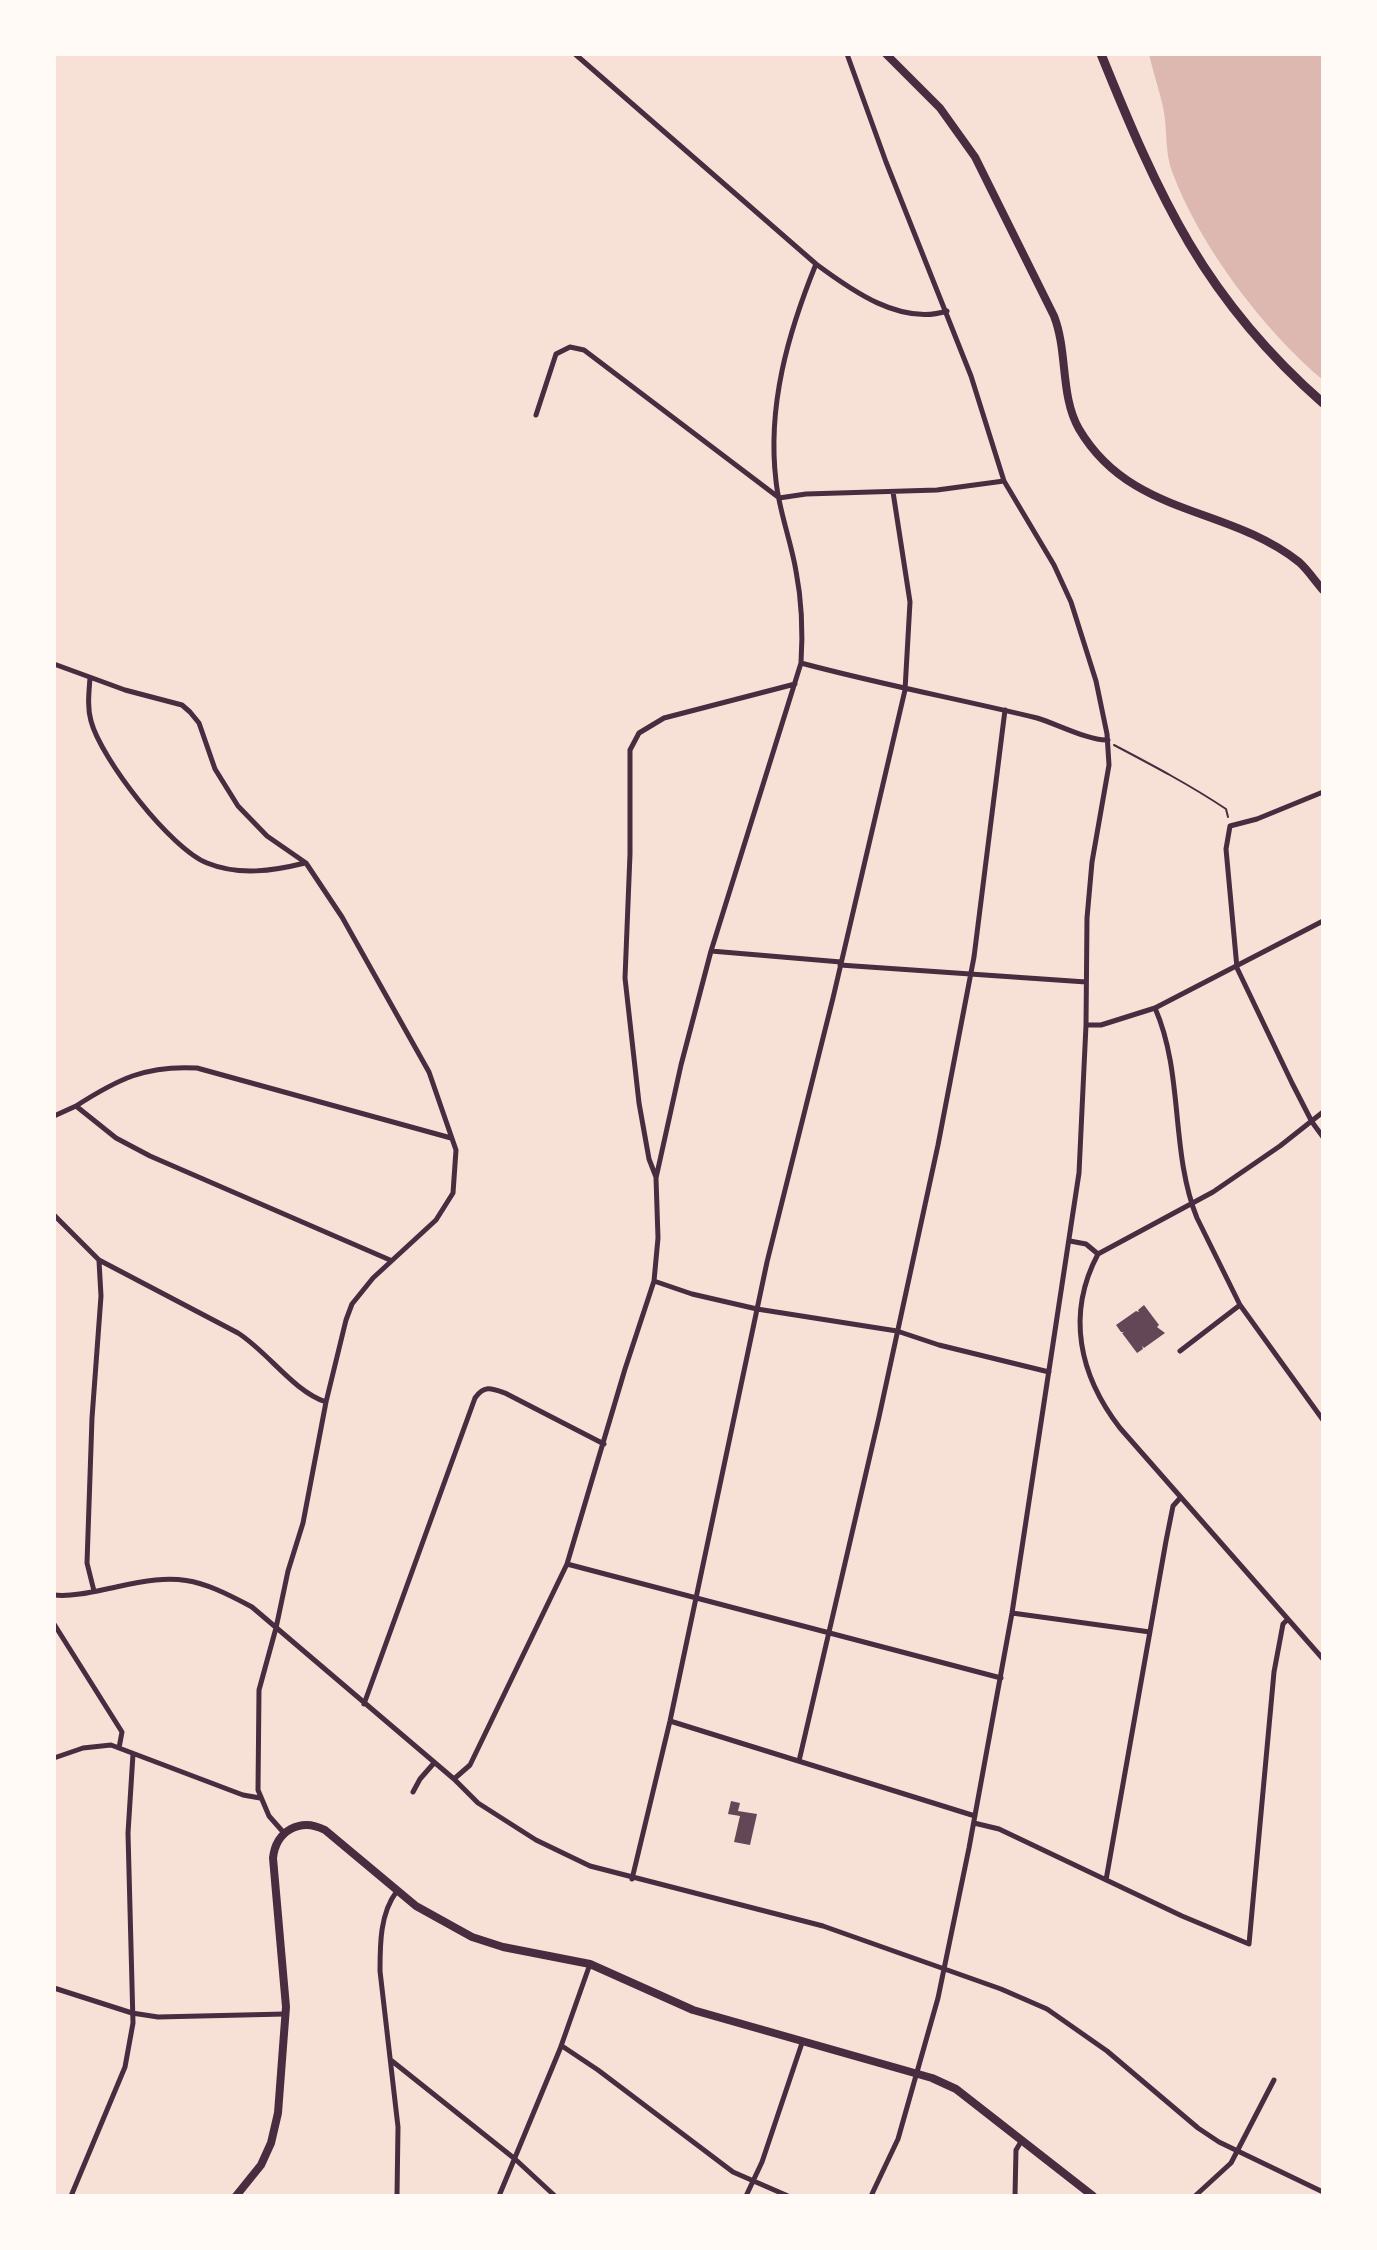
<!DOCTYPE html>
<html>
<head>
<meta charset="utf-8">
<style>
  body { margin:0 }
  #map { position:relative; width:1377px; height:2250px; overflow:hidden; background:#f7e1d7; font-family:Arial,sans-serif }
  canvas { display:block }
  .frame { position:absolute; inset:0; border:56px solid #fffaf5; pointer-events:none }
</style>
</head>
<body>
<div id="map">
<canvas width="1377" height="2250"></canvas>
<div class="frame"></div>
</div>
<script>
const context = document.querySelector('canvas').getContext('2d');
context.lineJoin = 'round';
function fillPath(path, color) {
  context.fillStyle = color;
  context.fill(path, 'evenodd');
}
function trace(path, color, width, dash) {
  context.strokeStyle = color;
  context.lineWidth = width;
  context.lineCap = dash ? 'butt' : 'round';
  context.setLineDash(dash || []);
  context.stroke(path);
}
const water = new Path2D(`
  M1149,54H1323V380C1264,331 1200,246 1173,174C1164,152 1168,130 1163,107C1159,89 1153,72 1149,54Z`);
const building = new Path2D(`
  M1144,1305L1159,1325L1157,1327L1165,1333L1144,1348L1142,1346L1143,1349L1137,1353L1122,1333L1124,1332H1121L1116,1325L1136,1311L1139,1312L1138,1310Z
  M731,1801L740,1803L738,1811L757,1814L750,1845L734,1842L740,1816L728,1814Z`);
const path = new Path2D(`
  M1114,745C1152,765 1190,785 1226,809L1228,817`);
const minor = new Path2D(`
  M575,54L816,264C851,290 901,326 947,311
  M847,54L886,162L971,376L1004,481L1054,565L1071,602L1096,681L1107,734L1109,765L1092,862L1087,918L1086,1025L1079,1173L1012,1613L969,1848L938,1998L898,2139L871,2196
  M536,415L556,354L570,347L584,350L778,497
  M779,498L806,494L937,490L1004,481
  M801,663C879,684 958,699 1037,718C1057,724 1089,741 1108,740
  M54,664L125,690L182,705L190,712L199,723L215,769L238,806L267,836L306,863L342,917L429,1072L456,1150L453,1193L436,1220L373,1278L352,1304L346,1320L326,1402L303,1523L288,1571L276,1628L259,1690L258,1790L269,1816L284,1833
  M90,678C89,692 87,707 91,721C101,759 171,849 207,863C239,876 273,871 305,863
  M1323,792L1257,819L1230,826L1226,849L1237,968L1292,1083L1312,1122L1323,1137
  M711,951L841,962
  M840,965L1086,982
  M1155,1008C1184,1074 1170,1151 1197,1218L1240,1305L1323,1420
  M1086,1025H1101L1155,1008L1323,921
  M76,1106C118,1079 146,1065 197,1068L451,1138
  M54,1116L76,1106L116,1138L150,1156L390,1260
  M656,1177L649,1159L639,1103L625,978L630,854V750L639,733L664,718L795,684
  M54,1215L99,1260L238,1333C268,1352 293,1391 326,1402
  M1070,1241L1086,1244L1098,1254L1213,1192L1280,1146L1323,1112
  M1098,1254C1066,1314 1079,1375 1120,1428L1323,1659
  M654,1281L692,1294L757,1309L897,1331L939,1345L1049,1372
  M1180,1351L1240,1305
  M567,1564L1001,1678
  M94,1591L87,1563L92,1418L101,1296L99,1261
  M54,1595C74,1597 96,1591 116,1587C178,1573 196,1577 252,1607L454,1779L478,1803L536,1840L590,1866L823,1926L1001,1989L1047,2009L1107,2051L1198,2128L1219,2142L1323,2192
  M1012,1613L1150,1632
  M54,1624L122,1732L119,1748
  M364,1704L475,1398C484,1385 491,1388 505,1393L604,1444
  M670,1721L975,1816
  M54,1758L83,1748L111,1745L243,1795L260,1798
  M799,1761L879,1417L938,1145L974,957L1005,710
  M454,1779L470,1765L567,1564L625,1369L654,1281L658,1238L656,1178L681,1065L711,951L801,663C803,632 802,602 796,571C791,541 779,511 776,481C767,406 788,333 816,264
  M413,1792L420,1779L434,1763
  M974,1823L999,1829L1182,1916L1249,1944L1274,1672L1283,1624L1288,1619
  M632,1879L670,1721L767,1262L833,998L905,690L910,602L893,492
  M1106,1880L1166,1541L1173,1506L1181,1497
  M397,1891C380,1913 380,1944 380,1971L398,2127L397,2196
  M54,1988L132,2013L158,2017L285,2014
  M562,2046L598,2070L733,2172L788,2196
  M392,2061L515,2159L555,2196
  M71,2196L125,2067L133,2023L128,1833L133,1754
  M499,2196L560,2049L590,1964
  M746,2196L762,2162L802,2043
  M1015,2196L1016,2150L1022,2140
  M1195,2196L1231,2163L1274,2080`);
const secondary = new Path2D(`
  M886,54L940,108L975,157L1054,316C1068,352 1060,396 1079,429C1131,517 1227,505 1299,562C1308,570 1315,581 1323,590
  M236,2196L261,2165L271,2143L278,2113L286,2007L273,1858C276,1831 300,1817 325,1830L416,1906L472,1937L503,1947L590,1964L693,2010L932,2078L956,2089L1093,2196`);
const trunk = new Path2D(`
  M1101,54C1159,197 1204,299 1323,403`);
fillPath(water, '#dcb8b0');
fillPath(building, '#644757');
trace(path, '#4a2c40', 2);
trace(minor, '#4a2c40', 5);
trace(secondary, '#4a2c40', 8);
trace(trunk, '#4a2c40', 9);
</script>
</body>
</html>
